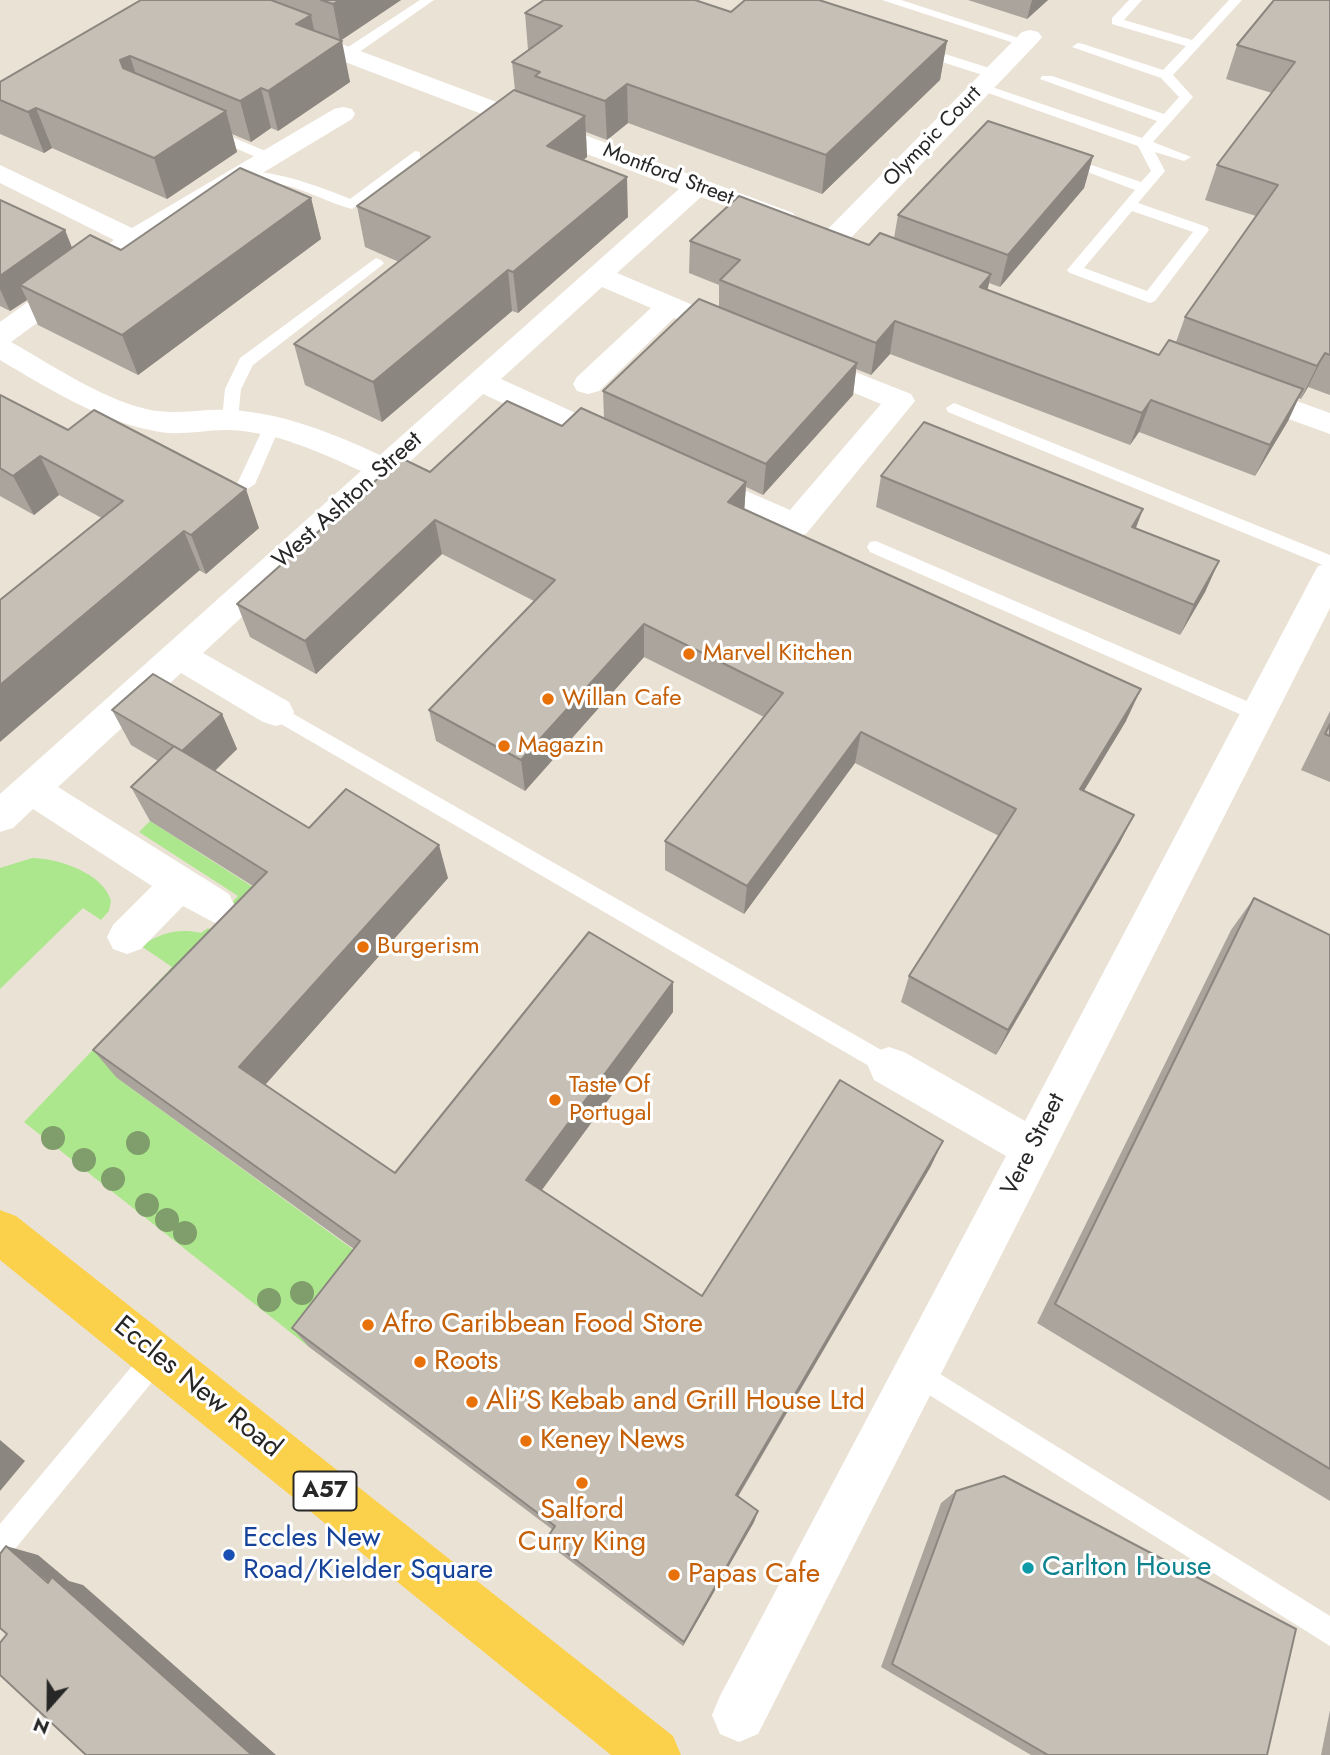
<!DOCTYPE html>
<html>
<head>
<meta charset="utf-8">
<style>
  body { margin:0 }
  #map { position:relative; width:1330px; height:1755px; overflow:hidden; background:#ebe2d6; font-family:Jost,sans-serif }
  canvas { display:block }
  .north { position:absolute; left:14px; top:1671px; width:70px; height:70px; -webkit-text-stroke:5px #fff; paint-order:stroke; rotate:201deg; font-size:19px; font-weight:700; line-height:28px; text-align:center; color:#272727 }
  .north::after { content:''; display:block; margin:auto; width:24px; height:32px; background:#272727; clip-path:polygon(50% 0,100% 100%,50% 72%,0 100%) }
</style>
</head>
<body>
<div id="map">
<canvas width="1330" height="1755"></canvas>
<div class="north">N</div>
</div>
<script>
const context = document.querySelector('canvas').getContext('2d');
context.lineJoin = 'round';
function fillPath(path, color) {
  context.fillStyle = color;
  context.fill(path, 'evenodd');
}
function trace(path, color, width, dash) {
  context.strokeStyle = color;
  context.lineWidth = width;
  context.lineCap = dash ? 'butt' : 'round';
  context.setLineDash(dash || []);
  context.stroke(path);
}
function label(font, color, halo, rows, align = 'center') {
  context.font = font + ' Jost,sans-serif';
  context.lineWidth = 6;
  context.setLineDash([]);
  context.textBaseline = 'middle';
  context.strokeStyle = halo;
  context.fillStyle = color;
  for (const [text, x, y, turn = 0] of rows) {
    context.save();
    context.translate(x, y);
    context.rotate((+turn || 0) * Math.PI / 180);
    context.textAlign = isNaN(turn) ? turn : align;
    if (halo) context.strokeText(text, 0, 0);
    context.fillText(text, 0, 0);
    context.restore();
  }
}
const green = new Path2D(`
  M150,821L281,905L219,916L238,896L139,832Z
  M32,858C57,858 104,873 111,901L109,911L101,920L83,908L0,989V868Z
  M208,928L239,949L117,1078L373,1264L309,1347L24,1122L172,967L141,946C161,933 177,928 201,933Z`);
const lane = new Path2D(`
  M420,0H434L352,57H342V51Z
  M882,0H901L1031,42L1030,45H1020Z
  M1129,0H1142L1124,20L1192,40L1229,0H1242L1173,75L1193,97L1153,142L1191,157L1184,161L1155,152L1165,171L1138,203L1207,227L1209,230L1155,301L1150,303L1070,273L1067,270L1135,190L1056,160L1058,157H1068L1141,182L1151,171L1138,146L974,88L981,84L986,85L1142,138L1157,121L1040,79L1042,76H1052L1164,114L1179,97L1161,78L1072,47L1078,43L1083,44L1163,70L1186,46L1112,24V18ZM1132,211L1193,232L1147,291L1084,268Z
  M916,45L999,71L1001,74L994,78L989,77L911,52L910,49Z
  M208,127L275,155L277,158L270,162L265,161L203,134L201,131Z
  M415,151L420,152V158L352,209C325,202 301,186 272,183C259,181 238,186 229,178C250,159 326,189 350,199Z
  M376,258L381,260L384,263L381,266L253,365L241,389L238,419L236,423H224L222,419L225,389L240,358Z
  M954,403L1330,555V568L948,412L946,408Z
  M273,418L281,424L255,484L246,490L240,488L237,484L265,424Z
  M876,541L1265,709L1268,714L1265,719L1258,722L1251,719L870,552L867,547L870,542Z
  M276,704L897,1059L900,1066L897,1073L889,1077L881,1073L269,717L266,712L269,707Z
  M157,1343L166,1347L170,1356L166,1365L10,1555L0,1559V1524L148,1347Z
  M916,1359L1330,1616V1646L907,1381L903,1372L907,1363Z`);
const street = new Path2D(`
  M192,0H224L793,213L797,219L793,225L784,227L701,197L617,273L745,327L749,333L745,339C723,345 695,327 674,318L599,391L588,394L577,391L573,384L577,377L651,308L602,287L501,379L626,436L630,443L626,450L615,453L604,450L483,394L203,653L289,702L294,712L289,722L276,726L263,722L181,673L58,787L229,894L235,906L229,918L215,923L183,906L141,949L127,954L113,949L107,937L113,925L152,886L33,809L13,828L0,832V794L361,471C319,452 277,432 229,430C206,429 183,436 160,432C101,422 51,390 0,360V322L114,240L0,183V165L132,228L334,109L343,107L352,109L355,114L352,119L143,245L11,342C54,366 98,397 146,409C175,416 202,408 231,410C283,413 332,433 380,455L679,189L195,5Z
  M1030,30L1038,32L1042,37L1038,42L845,244L835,246L825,244L821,238L825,232L1022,32Z
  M807,353L911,394L915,401L806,534L795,537L687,489L682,481L687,473L698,470L790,510L881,404L797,369L792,362L797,355Z
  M1244,382L1330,413V434L1233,399L1229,392L1233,385Z
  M1330,563V608L758,1734L739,1742L720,1734L712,1715L720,1696L1006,1156L874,1080L868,1066L874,1052L889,1047L904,1052L1025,1121L1313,575L1318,566Z`);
const primary = new Path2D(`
  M0,1210L16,1216L673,1736L681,1755H611L0,1260Z`);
const trees = [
  [53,1138],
  [138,1143],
  [84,1160],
  [113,1179],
  [147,1205],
  [167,1220],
  [185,1233],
  [302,1293],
  [269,1300]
];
const wall = new Path2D(`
  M141,0H401L340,41L350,82L278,131L271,128L251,142L232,134L237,152L167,199L52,148L44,153L0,134V82Z
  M968,0H1048L1027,19Z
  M1330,0V395L1308,387L1301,399L1298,398L1288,421L1255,476L1139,432L1130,445L890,354L871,375L856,369L853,395L763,495L746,487L744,509L1126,721L1084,790L1134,815L1119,844L996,1055L901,1002L909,976L999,836L855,763L744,914L665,870V841L764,717L644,657L525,791L436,741L429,710L534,601L442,554L316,674L250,637L237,604L430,472L562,426L604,418L603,391L719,307V285L689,273L690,241L869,245L894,238L898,215L1093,156L1084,188L1000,287L989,283L987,290L1159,355L1176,342L1185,317L1256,216L1205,200L1217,165L1272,93L1226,79L1237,45Z
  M731,12L947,41L940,80L822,194L628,123L607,140L586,132L587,157L583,160L628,217L518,313L512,311L382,422L305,385L294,344L399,262L365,247L357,206L515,90L512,62L528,50L525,13Z
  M311,198L321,239L138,375L38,325L27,300L10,311L0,306V200L65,230L72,248L121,250Z
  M0,395L68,430L259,528L206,574L59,495L34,515L0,496Z
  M881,476L1143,509L1136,528L1219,561L1205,592L1180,635L876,507Z
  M112,710L222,714L237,749L215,771L309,828L448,878L265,1085L395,1173L673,982V1012L542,1190L702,1296L931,1166L738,1497L758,1511L754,1522L683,1646L553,1548L547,1538L553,1530L309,1347L292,1328L354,1249L117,1078L93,1050L253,886L150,821L131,787L158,761L131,745Z
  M1330,711V782L1301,770Z
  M1254,898L1330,935V1501L1037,1323L1231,930Z
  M956,1491L1267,1755H1031L881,1667L941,1503Z
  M1330,1710V1755H1321Z`);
const shadedWall = new Path2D(`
  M340,0H401L340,41L333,4Z
  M1032,0H1048L1027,19Z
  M311,15L319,55L296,24Z
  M342,41L350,82L278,131L268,91Z
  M947,41L940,80L822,194L826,155Z
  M130,56L143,97L136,108L120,60Z
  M627,84L628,123L607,140L605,101Z
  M261,88L271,128L251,142L240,101Z
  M36,108L52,148L44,153L28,112Z
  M226,111L237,152L167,199L154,158Z
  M585,116L587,157L550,187L547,146Z
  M1093,156L1084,188L1000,287L1008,255Z
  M627,177L628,217L518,313L513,272Z
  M311,198L321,239L138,375L122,335Z
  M65,230L78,263L20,285L27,300L10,311L0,289V276Z
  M508,270L512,311L382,422L373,382Z
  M991,274L984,306L980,287Z
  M895,321L890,354L871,375L876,343Z
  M1325,353L1308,387L1301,399L1317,366Z
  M857,363L853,395L763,495L766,464Z
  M1303,389L1288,421L1255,476L1270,445Z
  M1151,400L1139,432L1130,445L1142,413Z
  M40,456L59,495L34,515L13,476Z
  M746,482L744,516L728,502Z
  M246,489L259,528L206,574L191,535Z
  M1143,509L1131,540L1132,527Z
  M435,520L442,554L316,674L305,641Z
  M184,531L200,570L0,742V685Z
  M1219,561L1205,592L1180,635L1194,605Z
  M644,624V657L525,791L521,760Z
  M1141,689L1126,721L1067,819L1080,789Z
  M222,714L237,749L199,786L182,752Z
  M861,732L855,763L744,914L747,886Z
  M1134,815L1119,844L996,1055L1008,1030Z
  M439,845L448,878L257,1094L239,1067Z
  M673,982V1012L532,1203L526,1180Z
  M943,1141L931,1166L732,1506L736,1495Z
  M0,1440L25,1461L0,1491Z
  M758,1511L754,1522L683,1646L684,1642Z
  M6,1546L38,1555L69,1581L83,1585L276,1755H252Z`);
const building = new Path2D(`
  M141,0H271L311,15L296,24L342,41L268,91L261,88L240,101L130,56L120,60L123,68L226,111L154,158L36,108L28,112L0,100V82Z
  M321,0H340L333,4Z
  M544,0H695L731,12L745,0H819L947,41L826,155L627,84L605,101L535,76L540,72L512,62L562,26L525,13Z
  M1274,0H1330V355L1325,353L1317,366L1185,317L1278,185L1217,165L1295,62L1237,45Z
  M514,90L585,116L547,146L627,177L513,272L508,270L373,382L294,344L430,237L357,206Z
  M988,121L1093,156L1008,255L898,215Z
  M240,168L311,198L122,335L20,285L90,235L121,250Z
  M739,196L869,245L880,233L991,274L980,287L1159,355L1169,340L1303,389L1270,445L1151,400L1142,413L895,321L876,343L720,280L740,260L690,241Z
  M0,200L65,230L0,276Z
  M699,299L857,363L766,464L603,391Z
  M0,395L68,430L94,410L246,489L191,535L184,531L0,685V600L123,501L40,456L13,476L0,468Z
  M507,401L562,426L581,408L746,482L728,502L1141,689L1080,789L1134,815L1008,1030L909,976L1016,809L861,732L747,886L665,841L783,693L644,624L521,760L429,710L555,580L435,520L305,641L237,604L401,458L430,472Z
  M924,422L1143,509L1132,527L1219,561L1194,605L881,476Z
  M153,674L222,714L182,751L112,710Z
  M1330,724V736L1325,734Z
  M174,746L309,828L346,789L439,845L239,1067L395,1173L589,932L673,982L526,1180L702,1296L840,1080L943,1141L736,1495L758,1511L684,1642L547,1538L555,1526L292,1328L360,1241L93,1050L267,872L131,787Z
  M1254,898L1330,935V1469L1055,1304Z
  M1004,1476L1296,1629L1267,1755H1048L892,1664L956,1491Z
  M6,1546L48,1583L52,1577L252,1755H86L0,1675V1643L7,1634L0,1628V1554Z`);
const markers = [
  [689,654,7,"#e8710a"],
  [548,699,7,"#e8710a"],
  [504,746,7,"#e8710a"],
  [363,947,7,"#e8710a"],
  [555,1100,7,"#e8710a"],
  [368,1325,7,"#e8710a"],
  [420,1362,7,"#e8710a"],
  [472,1402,7,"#e8710a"],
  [526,1441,7,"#e8710a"],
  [582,1483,7,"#e8710a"],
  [229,1555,7,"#1a4fb4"],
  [1028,1568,7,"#0f9aa8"],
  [674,1575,7,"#e8710a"]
];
const farStreetnames = [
  ["Olympic Court",933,137,-46],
  ["Montford Street",668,175,21]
];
const shields = [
  [325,1491,63]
];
const shieldNames = [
  ["A57",325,1491]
];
const streetNames = [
  ["West Ashton Street",348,501,-42],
  ["Vere Street",1034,1145,-63]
];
const foodNames = [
  ["Marvel Kitchen",703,654],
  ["Willan Cafe",562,699],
  ["Magazin",518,746],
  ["Burgerism",377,947],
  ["Taste Of",569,1086],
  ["Portugal",569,1114]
];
const nearFoodnames = [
  ["Afro Caribbean Food Store",382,1325],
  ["Roots",434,1362],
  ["Ali'S Kebab and Grill House Ltd",486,1402],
  ["Keney News",540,1441],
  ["Salford",582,1511,"center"],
  ["Curry King",582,1543,"center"],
  ["Papas Cafe",688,1575]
];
const nearStreetnames = [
  ["Eccles New Road",197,1388,39]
];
const nearTransitnames = [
  ["Eccles New",243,1539],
  ["Road/Kielder Square",243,1571]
];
const nearCulturenames = [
  ["Carlton House",1042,1568]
];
fillPath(green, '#ade78d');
fillPath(lane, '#fff');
fillPath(street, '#fff');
fillPath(primary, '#fbd04b');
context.fillStyle = '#7f9e6b';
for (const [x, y] of trees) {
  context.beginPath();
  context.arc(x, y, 12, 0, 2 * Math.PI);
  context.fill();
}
fillPath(wall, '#aaa49d');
fillPath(shadedWall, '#8b867f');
fillPath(building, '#c6bfb6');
trace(building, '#8b867f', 2);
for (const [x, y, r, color] of markers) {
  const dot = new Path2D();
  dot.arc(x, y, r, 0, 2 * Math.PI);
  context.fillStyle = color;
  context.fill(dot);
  trace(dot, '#fff', 2.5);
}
label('21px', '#272727', '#fff', farStreetnames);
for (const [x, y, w] of shields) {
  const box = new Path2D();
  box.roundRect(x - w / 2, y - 19.5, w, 39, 5);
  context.fillStyle = '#fff';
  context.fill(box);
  trace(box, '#272727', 2);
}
label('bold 23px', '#272727', null, shieldNames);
label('24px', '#272727', '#fff', streetNames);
label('24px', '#c56008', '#fff', foodNames, 'left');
label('28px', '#c56008', '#fff', nearFoodnames, 'left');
label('28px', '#272727', '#fff', nearStreetnames);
label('28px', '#164399', '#fff', nearTransitnames, 'left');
label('28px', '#0d838f', '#fff', nearCulturenames, 'left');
</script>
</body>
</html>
